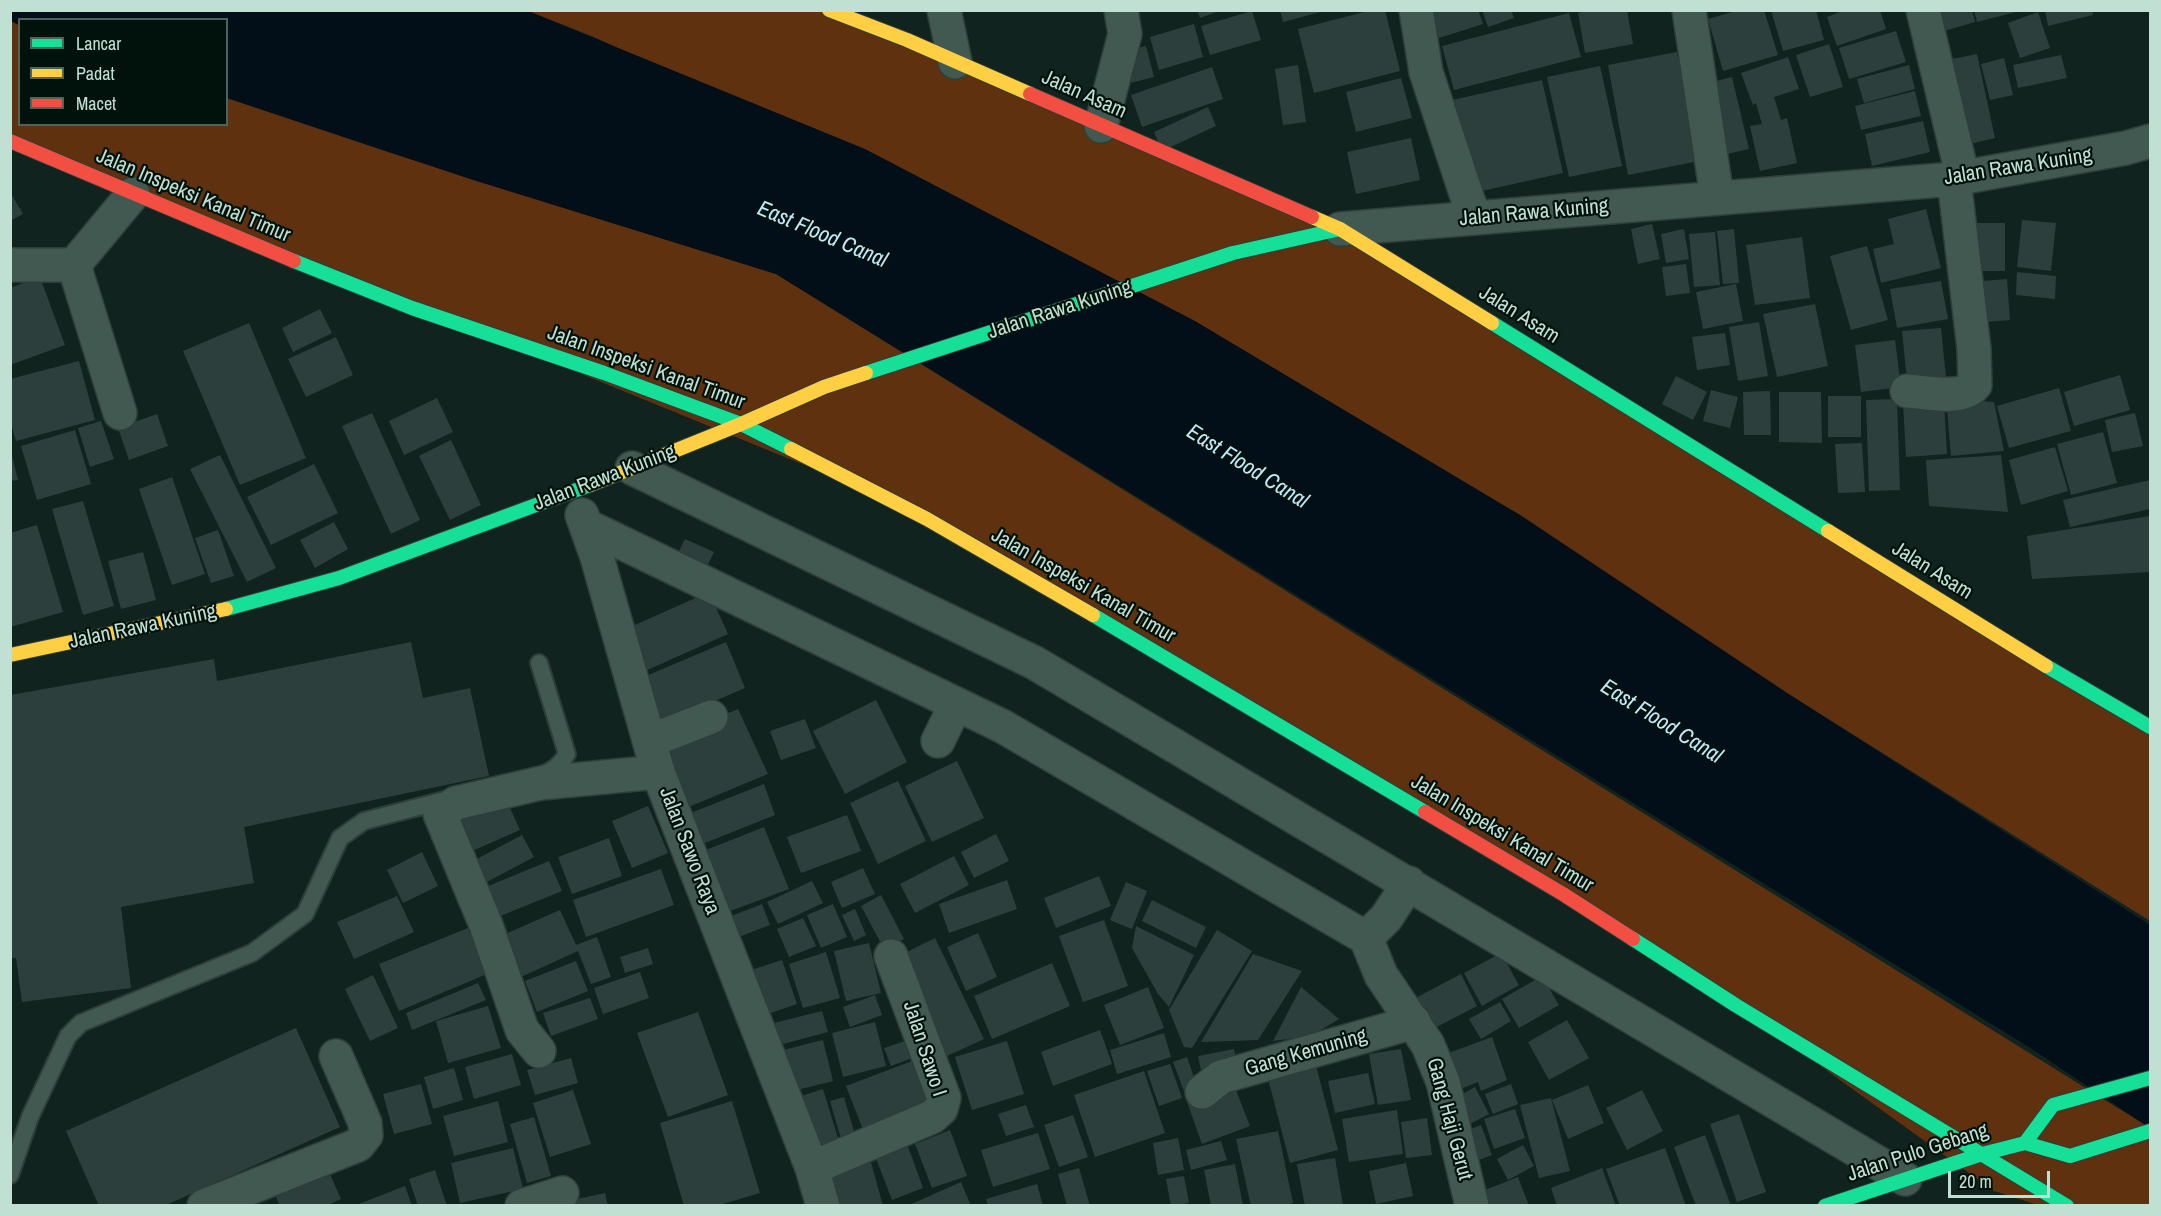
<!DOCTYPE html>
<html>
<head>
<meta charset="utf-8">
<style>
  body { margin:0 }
  #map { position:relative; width:2161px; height:1216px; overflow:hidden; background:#11231e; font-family:"Archivo Narrow",sans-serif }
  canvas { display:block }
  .frame { position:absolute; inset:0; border:12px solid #c1e0d4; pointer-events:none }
  .legend { position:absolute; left:18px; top:18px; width:210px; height:108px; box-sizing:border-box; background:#00120b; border:2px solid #4d645b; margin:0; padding:8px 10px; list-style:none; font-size:18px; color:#c1e0d4 }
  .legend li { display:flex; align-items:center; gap:12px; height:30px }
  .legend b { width:30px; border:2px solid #4d645b }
  .scale { position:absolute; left:1948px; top:1171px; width:102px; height:27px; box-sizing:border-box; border:3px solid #c1e0d4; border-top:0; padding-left:8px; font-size:18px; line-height:21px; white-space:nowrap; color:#c1e0d4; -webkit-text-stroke:4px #00120b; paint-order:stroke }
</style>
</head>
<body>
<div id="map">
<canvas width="2161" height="1216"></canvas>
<div class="frame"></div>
<ul class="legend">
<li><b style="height:8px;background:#16e098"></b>Lancar</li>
<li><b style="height:8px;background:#ffcf43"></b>Padat</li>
<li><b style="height:8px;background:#f24e42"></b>Macet</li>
</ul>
<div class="scale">20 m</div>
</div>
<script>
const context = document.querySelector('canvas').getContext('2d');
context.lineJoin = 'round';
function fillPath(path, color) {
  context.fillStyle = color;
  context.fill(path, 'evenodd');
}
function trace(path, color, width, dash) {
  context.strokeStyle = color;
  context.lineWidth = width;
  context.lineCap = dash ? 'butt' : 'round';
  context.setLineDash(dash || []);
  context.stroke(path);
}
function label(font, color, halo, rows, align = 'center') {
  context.font = font + ' "Archivo Narrow",sans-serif';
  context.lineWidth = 4.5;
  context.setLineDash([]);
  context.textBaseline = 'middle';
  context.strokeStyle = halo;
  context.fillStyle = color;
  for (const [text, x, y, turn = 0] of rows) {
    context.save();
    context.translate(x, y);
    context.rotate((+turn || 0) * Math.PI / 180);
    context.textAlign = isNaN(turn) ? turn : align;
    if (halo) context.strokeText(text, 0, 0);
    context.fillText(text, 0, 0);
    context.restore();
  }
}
const green = new Path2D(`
  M528,11H829L1340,229L2150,727V921L1787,693L1520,515L1127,288L594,37Z
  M10,21L19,25L20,124H226L227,98L391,153L776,274L2150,1128V1205H2038L1994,1191L1722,995L885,498L11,141Z`);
const water = new Path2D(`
  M10,11H528L865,149L1195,321L1520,515L1787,693L2150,925V1128L2032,1049L776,274L470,179L227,98L226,20H20L19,25L11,21Z`);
const building = new Path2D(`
  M1197,10H1219V11L1200,18Z
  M1280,10H1324V11L1283,22Z
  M1372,10H1385L1400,71L1314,93L1298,29Z
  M1420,10H1478L1483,24L1430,41Z
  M1482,10H1511L1514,18L1488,27Z
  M1591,10H1627L1633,44L1585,53L1578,13Z
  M1739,10H1764L1778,55L1723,71L1708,19Z
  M1771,10H1816L1824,40L1783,51Z
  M1845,10H1880L1886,29L1837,46L1827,17Z
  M1927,10H1972L1975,22L1934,34Z
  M1974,10H2020V11L1977,22Z
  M2045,10H2092L2093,15L2048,26Z
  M1252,11L1261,40L1210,55L1201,26Z
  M2038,12L2050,48L2020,58L2008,23Z
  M1569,13L1581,57L1454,90L1442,46Z
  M1194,24L1203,57L1159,70L1150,37Z
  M1896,31L1906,62L1849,79L1839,48Z
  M1829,44L1843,87L1810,97L1796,55Z
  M1146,46L1154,77L1130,83L1122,52Z
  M1677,52L1699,161L1628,175L1608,65Z
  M1977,54L1995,138L1961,146L1942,61Z
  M2061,55L2067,78L2018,88L2013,65Z
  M1788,57L1799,89L1774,97L1781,120L1787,118L1797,163L1760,171L1750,126L1762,124L1756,103L1753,105L1741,73Z
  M2004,58L2013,95L1990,100L1981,64Z
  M1298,65L1306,122L1283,125L1275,69Z
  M1909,65L1915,89L1864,103L1857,79Z
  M1600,66L1622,166L1569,177L1547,77Z
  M1212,67L1223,99L1142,127L1131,95Z
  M1732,77L1749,149L1718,156L1701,85Z
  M1401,78L1412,118L1356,132L1346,92Z
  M1542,80L1563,173L1473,193L1452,100Z
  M1915,91L1921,116L1861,130L1855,106Z
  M1208,107L1216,126L1162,151L1154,132Z
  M1923,121L1930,152L1872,166L1865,134Z
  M1411,138L1420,180L1356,194L1347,152Z
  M10,192L23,214L10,221Z
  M1926,209L1941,268L1881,283L1873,249L1894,244L1888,219Z
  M2022,220L2056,223L2051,271L2017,267Z
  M1971,223H2005V271H1972Z
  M1652,224L1660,259L1638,264L1631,229Z
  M1684,229L1689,259L1666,263L1661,234Z
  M1734,229L1739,283L1723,284L1717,231Z
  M1715,232L1720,285L1694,287L1689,234Z
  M1802,237L1810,298L1755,305L1746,245Z
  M1867,246L1888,320L1851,330L1830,256Z
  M1686,264L1690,293L1666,296L1662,267Z
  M2017,272L2056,276L2055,299L2016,295Z
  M40,277L65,345L10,365V288Z
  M2007,279L2010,320L1973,323L1970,282Z
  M1941,281L1948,319L1897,328L1890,289Z
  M1736,284L1743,321L1703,329L1696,292Z
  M1815,304L1828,366L1777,377L1763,314Z
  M320,309L332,333L293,352L282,328Z
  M1759,322L1768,376L1738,381L1729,327Z
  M249,323L306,458L240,485L183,351Z
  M1941,328L1946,377L1907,381L1902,331Z
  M1725,333L1730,365L1697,370L1692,337Z
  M336,337L353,375L306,397L288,359Z
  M1895,340L1901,387L1861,392L1855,345Z
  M79,361L95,420L16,441L10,420V379Z
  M2120,375L2130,410L2074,426L2064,392Z
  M1676,376L1707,392L1693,420L1662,404Z
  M2059,388L2071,431L2009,448L1997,406Z
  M1711,390L1738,397L1730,428L1703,421Z
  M1770,391L1771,435H1744L1743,392Z
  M1779,392H1821L1822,443L1779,442Z
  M1828,396H1861V437H1828Z
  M437,398L453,432L404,455L389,421Z
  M1946,398L1994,402L2004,451L1951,456Z
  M1897,399L1900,490L1869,491L1866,400Z
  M1944,400L1947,454L1906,457L1903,402Z
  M372,413L420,520L391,534L342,426Z
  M2135,413L2143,446L2112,452L2105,420Z
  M157,414L168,446L129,460L118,428Z
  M101,421L114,459L90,467L78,428Z
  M75,430L91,484L37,500L21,446Z
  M2103,432L2117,483L2071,495L2057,444Z
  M451,440L481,505L450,520L419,456Z
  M1862,443L1865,492L1838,493L1835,444Z
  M2055,447L2068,491L2021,505L2009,460Z
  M10,448L18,480L10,481Z
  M220,455L276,568L247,582L190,469Z
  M2001,455L2008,512L1929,506L1926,460Z
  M314,464L338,513L271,545L247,497Z
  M172,477L205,574L172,585L139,489Z
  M2150,480V509L2070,527L2063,500Z
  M83,501L114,606L83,615L52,509Z
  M2150,516V572L2032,579L2027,536Z
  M334,522L348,549L315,568L300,540Z
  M37,525L63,612L10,627V533Z
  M218,530L234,576L211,583L195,538Z
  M685,539L714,552L707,567L677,555Z
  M143,552L156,600L121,609L108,561Z
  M709,592L728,634L645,671L626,629Z
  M411,642L423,698L470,688L489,776L244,827L254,883L121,907L131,988L22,1002L16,958H10V695L214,659L217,681Z
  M726,642L745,688L652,728L632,682Z
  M876,700L907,762L845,794L813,731Z
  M738,709L768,774L679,811L654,744Z
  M805,719L816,748L781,760L770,731Z
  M957,761L984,818L932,842L905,786Z
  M898,781L926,841L878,864L850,803Z
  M764,784L775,815L695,847L683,816Z
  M505,797L520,830L465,854L450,821Z
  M648,806L668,853L632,868L612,821Z
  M847,815L861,851L801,873L787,837Z
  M764,827L789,889L725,913L701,852Z
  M996,834L1009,861L974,878L961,852Z
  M522,835L534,857L483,884L471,862Z
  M609,838L622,876L572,894L558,857Z
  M422,852L438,886L403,903L387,870Z
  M954,856L969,885L915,913L900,884Z
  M549,861L562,891L493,919L481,889Z
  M863,868L875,894L842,908L831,882Z
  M661,869L674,905L586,937L573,900Z
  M1099,876L1111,906L1056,928L1044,898Z
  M1007,880L1017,909L949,933L939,904Z
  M812,881L823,903L778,924L767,902Z
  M1126,882L1147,891L1132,929L1110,920Z
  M881,895L904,939L884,949L861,906Z
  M397,896L414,932L354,959L337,922Z
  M1152,900L1206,927L1196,948L1142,921Z
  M762,904L770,925L728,941L721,920Z
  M833,904L847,937L821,948L807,915Z
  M855,909L866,935L854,941L842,915Z
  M560,910L576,945L597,937L611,977L591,984L578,951L512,981L494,939Z
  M803,918L816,946L789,957L777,929Z
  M1104,920L1128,986L1083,1002L1059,936Z
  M1136,926L1194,955L1169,1007L1158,994L1132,948Z
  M468,928L487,974L399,1011L379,964Z
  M1217,930L1252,951L1192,1048L1184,1047L1169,1010Z
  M978,933L997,977L966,991L947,947Z
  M935,938L984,1039L947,1056L899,956Z
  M869,943L881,993L846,1001L834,951Z
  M648,948L653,964L625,973L620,957Z
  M826,952L840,998L803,1008L789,964Z
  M1501,953L1519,985L1482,1006L1464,973Z
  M1253,954L1302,971L1258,1040L1201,1042Z
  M782,960L797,1004L762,1016L748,971Z
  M576,961L588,991L537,1012L525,981Z
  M1052,963L1070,1006L992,1039L974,996Z
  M640,972L649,998L603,1014L594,988Z
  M1461,974L1477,1006L1425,1033L1410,1001Z
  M373,975L398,1028L370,1041L345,989Z
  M1542,976L1559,1005L1519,1028L1502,999Z
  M478,983L486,1000L412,1030L406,1013Z
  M1148,987L1164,1028L1120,1045L1104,1005Z
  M1301,987L1339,1019L1311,1036L1273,1041Z
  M875,995L882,1015L850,1027L843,1007Z
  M590,998L598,1019L551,1036L543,1013Z
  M1500,1002L1511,1021L1481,1039L1469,1019Z
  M488,1006L501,1048L448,1063L436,1021Z
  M822,1011L828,1032L772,1047L766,1025Z
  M698,1012L728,1095L668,1117L637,1033Z
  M1567,1020L1589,1058L1549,1080L1528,1042Z
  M875,1022L886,1066L843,1077L832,1033Z
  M296,1028L340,1127L164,1206H99L66,1131Z
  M1100,1030L1112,1064L1053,1086L1041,1052Z
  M1164,1033L1171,1057L1117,1074L1110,1050Z
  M1492,1037L1507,1080L1481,1091L1478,1082L1448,1094L1443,1055Z
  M823,1040L833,1081L785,1093L775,1052Z
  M905,1041L912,1058L891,1066L884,1048Z
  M1007,1041L1024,1094L972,1110L955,1057Z
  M1234,1049L1238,1069L1202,1075L1198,1056Z
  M1401,1049L1411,1100L1378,1105L1369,1054Z
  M512,1054L521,1085L474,1099L465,1067Z
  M1313,1054L1338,1150L1290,1163L1265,1067Z
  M1187,1057L1197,1086L1184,1091L1173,1062Z
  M571,1058L578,1083L535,1095L527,1070Z
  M912,1061L930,1110L865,1135L846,1086Z
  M1170,1064L1182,1098L1159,1106L1147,1071Z
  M454,1068L463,1100L433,1109L424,1077Z
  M1144,1071L1165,1133L1095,1157L1074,1095Z
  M1368,1073L1375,1104L1335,1113L1328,1081Z
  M421,1084L432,1124L394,1134L383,1094Z
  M1511,1084L1518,1104L1493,1114L1485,1094Z
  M1234,1085L1250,1126L1202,1144L1187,1102Z
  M1588,1085L1604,1123L1568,1139L1552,1100Z
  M1475,1087L1489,1114L1466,1126L1452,1100Z
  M823,1089L842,1151L816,1162L792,1099Z
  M573,1090L591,1144L550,1157L533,1103Z
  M1642,1090L1663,1131L1627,1150L1606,1108Z
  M844,1097L857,1142L843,1146L830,1101Z
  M1551,1098L1570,1171L1539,1178L1520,1105Z
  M498,1101L508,1142L454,1156L443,1116Z
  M732,1101L760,1193L716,1206H684L660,1123Z
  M1026,1105L1034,1127L1006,1136L998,1114Z
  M1515,1109L1525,1138L1494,1149L1484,1119Z
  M1397,1110L1403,1154L1349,1162L1342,1119Z
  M1739,1114L1766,1192L1737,1202L1710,1124Z
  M1073,1115L1088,1157L1059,1167L1044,1125Z
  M534,1117L551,1176L527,1183L510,1124Z
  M1427,1118L1432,1155L1406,1158L1401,1122Z
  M1481,1125L1492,1155L1474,1162L1462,1132Z
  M950,1130L967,1176L932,1188L915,1144Z
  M1278,1131L1293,1203L1283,1206H1251L1236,1139Z
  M1038,1133L1050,1169L993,1187L981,1150Z
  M1705,1135L1731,1206H1696L1674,1147Z
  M1178,1138L1184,1170L1158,1175L1153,1143Z
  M906,1141L923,1188L892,1200L874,1153Z
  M1221,1141L1227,1160L1191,1170L1186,1150Z
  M1523,1145L1534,1166L1508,1180L1497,1159Z
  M513,1148L523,1189L460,1203L451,1163Z
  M1665,1148L1686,1206H1620L1606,1169Z
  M869,1155L883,1206H825L815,1170Z
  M1335,1158L1343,1205L1305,1206L1297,1164Z
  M325,1163L341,1199L326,1206H280L271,1186Z
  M1406,1163L1413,1196L1376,1204L1369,1171Z
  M1235,1164L1243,1206H1211L1204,1170Z
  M1079,1168L1090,1206H1067L1058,1174Z
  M1602,1168L1616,1206H1557L1551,1188Z
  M435,1170L447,1206H418L409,1179Z
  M1184,1176L1189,1203L1171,1206L1166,1179Z
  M1518,1177L1529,1206H1480L1472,1195Z
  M961,1182L971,1206H907Z
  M1037,1184L1043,1206H988L986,1199Z
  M405,1186L412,1206H356V1205Z
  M605,1193L608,1206H569L568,1201Z`);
const lane = new Path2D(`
  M539,663L567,754C560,765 553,771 541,775
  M10,1175L30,1117L68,1036L81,1023L252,953L305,914L340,838L364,821L449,799`);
const street = new Path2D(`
  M944,10L955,62
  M1416,10L1426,72L1474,218
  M1689,10L1717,197
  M1923,10L1963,178
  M1101,126L1125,34L1121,10
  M1340,229L1954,179L2126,148L2150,141
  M10,265H74L133,194
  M74,265L120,413
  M1907,391C1926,392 1961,401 1975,385L1974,349L1954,179
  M632,468L1035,663L1905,1179
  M582,515L597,557L658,772L812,1168L823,1206
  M587,526L1002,726L1366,938L1381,975L1428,1045L1443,1082L1472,1206
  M650,741L711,717
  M938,741L956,704
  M1366,938L1386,918L1409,883
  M539,1051L522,1030L486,925L440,814L456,803L541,783L658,772
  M1202,1092L1221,1077L1414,1022
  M812,1168L932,1117L941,1109L944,1098L891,956
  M204,1206L358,1145L366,1135L365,1123L336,1056
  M522,1206L562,1193`);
const fast = new Path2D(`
  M294,261L412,308L604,373L741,424L791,449
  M1492,323L1828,531
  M866,373L1233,253L1340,229
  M226,609L339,578L590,485
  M1093,615L1425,812
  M2046,666L2150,727
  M1633,939L1737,1006L2067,1206
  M2025,1143L2053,1105L2150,1078
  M1825,1206L1982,1154L2025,1143L2070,1156L2150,1131`);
const slow = new Path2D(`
  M829,10L907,40L1030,94
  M1312,217L1340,229L1492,323
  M791,449L927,519L1093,615
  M590,485L741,424L824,387L866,373
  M1828,531L2046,666
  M10,655L226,609`);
const jam = new Path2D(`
  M1030,94L1312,217
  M10,141L294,261
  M1425,812L1563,894L1633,939`);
const streetNames = [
  ["Jalan Asam",1084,95,24],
  ["Jalan Rawa Kuning",2018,167,-9],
  ["Jalan Inspeksi Kanal Timur",193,196,23],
  ["Jalan Rawa Kuning",1534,213,-5],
  ["Jalan Rawa Kuning",1060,310,-18],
  ["Jalan Asam",1519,315,32],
  ["Jalan Inspeksi Kanal Timur",646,368,20],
  ["Jalan Rawa Kuning",605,478,-21],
  ["Jalan Asam",1932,571,32],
  ["Jalan Inspeksi Kanal Timur",1083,586,30],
  ["Jalan Rawa Kuning",143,627,-12],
  ["Jalan Inspeksi Kanal Timur",1502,834,31],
  ["Jalan Sawo Raya",689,851,69],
  ["Jalan Sawo I",924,1049,72],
  ["Gang Kemuning",1306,1053,-16],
  ["Gang Haji Gerut",1449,1119,75],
  ["Jalan Pulo Gebang",1918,1153,-18]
];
const waterNames = [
  ["East Flood Canal",822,235,23],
  ["East Flood Canal",1247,467,32],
  ["East Flood Canal",1661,722,32]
];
fillPath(green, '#5f310f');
fillPath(water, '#020f18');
fillPath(building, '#2d3f3d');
trace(lane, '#303e3a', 20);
trace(street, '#303e3a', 36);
trace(fast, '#303e3a', 16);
trace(slow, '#303e3a', 16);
trace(jam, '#303e3a', 16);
trace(lane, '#425952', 16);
trace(street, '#425952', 33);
trace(fast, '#16e098', 14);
trace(slow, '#ffcf43', 14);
trace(jam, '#f24e42', 14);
label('21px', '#c1e0d4', '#00120b', streetNames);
label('italic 22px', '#c1e9fd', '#00120b', waterNames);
</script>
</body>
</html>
